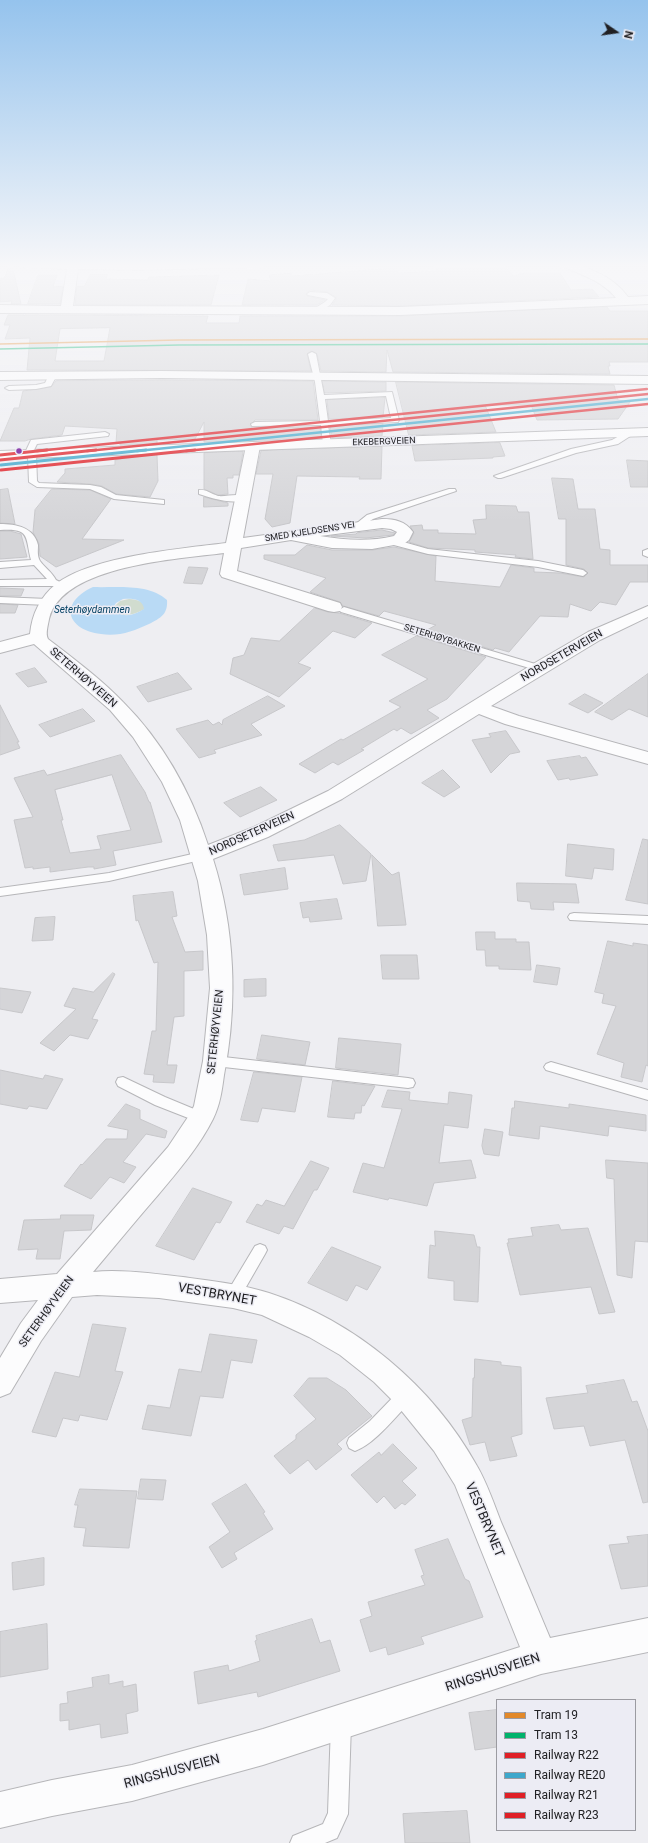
<!DOCTYPE html>
<html>
<head>
<meta charset="utf-8">
<style>
  body { margin:0 }
  #map { position:relative; width:648px; height:1843px; overflow:hidden; background:#eeeef2; font-family:Roboto,sans-serif }
  canvas { display:block }
  .legend { position:absolute; left:496px; top:1699px; width:140px; height:132px; box-sizing:border-box; background:#ececf4; border:1px solid #9b9ba1; margin:0; padding:5px 7px; list-style:none; font-size:12px; color:#212124 }
  .legend li { display:flex; align-items:center; gap:8px; height:20px }
  .legend b { width:20px; border:1px solid #9b9ba1 }
  .north { position:absolute; left:596px; top:12px; width:40px; height:40px; -webkit-text-stroke:3px #ececf4; paint-order:stroke; rotate:103deg; font-size:11px; font-weight:700; line-height:16px; text-align:center; color:#212124 }
  .north::after { content:''; display:block; margin:auto; width:14px; height:18px; background:#212124; clip-path:polygon(50% 0,100% 100%,50% 72%,0 100%) }
</style>
</head>
<body>
<div id="map">
<canvas width="648" height="1843"></canvas>
<ul class="legend">
<li><b style="height:5px;background:#e28829"></b>Tram 19</li>
<li><b style="height:5px;background:#00b26b"></b>Tram 13</li>
<li><b style="height:5px;background:#df2027"></b>Railway R22</li>
<li><b style="height:5px;background:#3da7cb"></b>Railway RE20</li>
<li><b style="height:5px;background:#df2027"></b>Railway R21</li>
<li><b style="height:5px;background:#df2027"></b>Railway R23</li>
</ul>
<div class="north">N</div>
</div>
<script>
const context = document.querySelector('canvas').getContext('2d');
context.lineJoin = 'round';
function fillPath(path, color) {
  context.fillStyle = color;
  context.fill(path, 'evenodd');
}
function trace(path, color, width, dash) {
  context.strokeStyle = color;
  context.lineWidth = width;
  context.lineCap = dash ? 'butt' : 'round';
  context.setLineDash(dash || []);
  context.stroke(path);
}
function label(font, color, halo, rows, align = 'center') {
  context.font = font + ' Roboto,sans-serif';
  context.lineWidth = 3;
  context.setLineDash([]);
  context.textBaseline = 'middle';
  context.strokeStyle = halo;
  context.fillStyle = color;
  for (const [text, x, y, turn = 0] of rows) {
    context.save();
    context.translate(x, y);
    context.rotate((+turn || 0) * Math.PI / 180);
    context.textAlign = isNaN(turn) ? turn : align;
    if (halo) context.strokeText(text, 0, 0);
    context.fillText(text, 0, 0);
    context.restore();
  }
}
const green = new Path2D(`
  M129,599C137,600 143,600 145,609C136,614 122,619 112,609L120,601Z`);
const water = new Path2D(`
  M93,587C116,588 148,583 167,600C168,614 161,618 149,624C134,631 118,637 101,634C67,630 58,603 93,587ZM123,599C132,598 143,599 144,609C136,614 123,620 112,609L116,603Z`);
const building = new Path2D(`
  M10,264H12L21,304H11L12,301L0,302V278H4Z
  M432,264H503L513,276L524,273H560L571,290L592,289L599,297L400,306L332,305L336,299V297L327,292L310,290L306,294L307,296L325,300L317,305H242L248,279L271,281L269,275L291,273L292,276L393,268L400,273L437,271Z
  M91,274H108L106,279L148,280L149,277L219,275L211,305H75L77,286H84Z
  M38,275H57L53,287L63,286L60,304H28Z
  M607,307L610,311H648V362H609L610,366H608L610,374L393,372L387,350L386,372L321,371L317,354L311,351L307,354L311,371L27,370L30,338L5,339L10,325H4L8,315H24V316L25,315L208,316L206,323H239L240,316H400ZM110,328L104,361H55L60,329Z
  M162,380L313,381L318,420H255L250,425L252,428L320,427L321,438L204,442V422L195,439L157,440V444L120,445V443H116L117,429L65,426L62,435L31,439L25,441H0L14,408H19L23,391L51,387L56,381Z
  M323,381L386,382V391L325,393Z
  M396,382L614,385L618,400L630,402L618,419L537,420L531,405H485L496,432L409,435Z
  M385,398L383,417L329,419L327,400Z
  M383,424L382,436L332,438L330,426Z
  M500,443L505,456L493,457V458L415,461L412,446Z
  M382,447L381,479H359L360,477L297,476L290,523L272,527L265,519L273,474H256L261,451Z
  M243,452L239,475H233V478H227L228,494L218,495L204,489V453Z
  M157,455L158,481L150,497L116,494L102,486L90,484L57,482L65,473V469L115,465V460L121,459V456Z
  M627,460L648,461V487H631Z
  M552,478L573,479L578,509H595L600,549L610,550V565H648V582H630L616,605L600,602L591,611L570,604L568,617L540,616L509,652L495,648L493,650L427,630L436,625L384,611L379,616L343,606L340,602L310,592L326,578L264,559V555H295L307,545L332,550H372L394,547L436,556L435,581L500,587L511,565L534,568V572L560,573L584,577L588,573L584,569L566,565V519H559Z
  M8,489L15,524L0,523V490Z
  M52,489L90,490L111,499L82,539L124,540L56,567L40,556L39,544L33,532L35,510Z
  M204,497L228,503V506L204,507Z
  M486,505L516,506L518,512H529L533,559L515,557L516,555L475,552V550L428,548L409,542L414,533L410,526L422,525L423,530H438V533L476,534L473,520L486,519Z
  M382,530L395,533L393,535L366,538L331,536L356,534L357,533Z
  M0,531H10L21,534L27,557L0,559Z
  M189,567L208,568L202,584L184,583Z
  M0,588L24,589L21,596H0Z
  M0,604L18,605L15,613H0Z
  M315,608L328,612L339,613L372,623L355,638L333,631L298,663L311,668L279,697L230,674L233,658L244,655L251,638L279,641Z
  M417,636L486,657L447,699L427,710L439,718L411,734L401,728L397,731L394,729L361,749L364,750L338,765L333,762L315,773L299,764L341,739L343,740L401,707L389,701L428,679L382,655Z
  M35,668L47,682L28,687L16,674Z
  M178,673L192,689L148,702L137,687Z
  M648,674V717L629,709L612,720L595,712Z
  M585,694L603,703L588,713L569,704Z
  M268,696L285,706L251,724L262,735L214,750L216,753L199,758L176,729L208,720L213,725L219,722L222,725L223,720Z
  M0,705L19,742H17L20,748L0,755Z
  M83,709L95,721L50,737L39,725Z
  M506,731L520,752L510,754L491,773L472,740L491,737L489,734Z
  M121,755L145,792L149,802H150L162,842L113,851L116,865L94,869V867H88L50,872V867L33,869V867L25,868L14,820L33,817L14,778L44,770L47,775ZM112,775L131,830L97,836L101,849L70,853L61,820H63L55,790Z
  M580,756L581,758L586,757L598,775L570,780L569,778L558,780L547,761Z
  M443,770L460,787L444,797L422,783Z
  M261,787L277,800L240,817L224,803Z
  M340,825L371,854L366,881L343,884L334,855L278,861L273,845L304,840Z
  M643,839L648,840V904L626,900Z
  M568,844L614,849L613,870L594,868L592,879L566,876Z
  M372,855L392,875L399,872L406,925L378,926Z
  M285,868L288,889L244,895L240,875Z
  M517,883L576,884L579,903L553,902L554,910L531,909L530,902L518,901Z
  M173,892L177,916L172,917L185,952L203,951V970L184,971V1016L174,1017L167,1065H177L174,1083L153,1082L154,1075L144,1074L152,1031H156L158,962L154,963L138,920L136,921L133,896Z
  M337,899L342,919L310,922L309,917L303,918L300,903Z
  M55,917L53,940L32,941L35,918Z
  M476,932H495V939H516V942H529L531,970L499,969V966H486L485,950H477Z
  M608,941L633,946V943L648,945V1066L646,1065L642,1082L621,1077L624,1063L597,1054L616,1006L602,1003L604,994L595,992Z
  M381,955H417L419,979H383Z
  M537,965L560,968L557,985L534,982Z
  M113,973L115,974L92,1019L98,1020L88,1039L70,1035L54,1051L40,1043L76,1009L64,1006L73,988L93,992Z
  M266,979V996L244,997V980Z
  M0,988L31,992L22,1013L0,1009Z
  M262,1035L310,1042L305,1065L257,1059Z
  M339,1038L401,1044L398,1075L336,1068Z
  M0,1070L43,1079L45,1075L63,1079L47,1109L29,1106L27,1109L0,1104Z
  M254,1072L302,1077L295,1112L262,1108L258,1122L241,1120Z
  M333,1081L375,1086L364,1106L362,1105L361,1113H355L354,1119L328,1117Z
  M388,1090L410,1092L409,1100L448,1104L449,1092L472,1095L468,1128L444,1125L439,1163L471,1160L476,1178L434,1183L427,1206L389,1198L388,1200L353,1192L363,1163L384,1168L402,1109L382,1107Z
  M515,1101L569,1108V1104L646,1115V1131L609,1126L608,1136L540,1126L539,1139L509,1135L512,1108H514Z
  M126,1104L140,1110V1119L167,1131L165,1138L146,1134L123,1162L136,1167L124,1183L110,1177L91,1199L64,1186L81,1164L82,1165L106,1139H127L128,1130L108,1126Z
  M485,1129L503,1132L499,1156L484,1154L482,1146Z
  M606,1160L648,1163V1242L635,1241L632,1278L617,1275L614,1179L607,1178Z
  M311,1161L329,1168L317,1190H314L293,1229L284,1226L279,1234L246,1222L257,1204L262,1206L266,1200L284,1206Z
  M193,1188L232,1202L220,1223L216,1222L194,1260L156,1246Z
  M61,1215H94L91,1230L64,1231L60,1259H36L38,1249L18,1250L24,1220L60,1219Z
  M559,1225L561,1230L588,1228L615,1312L599,1314L591,1287L520,1295L507,1243H509L508,1239L533,1236L531,1228Z
  M435,1231L474,1235L477,1247H480L478,1302L454,1300V1281L428,1278L430,1245L435,1246Z
  M332,1247L381,1267L367,1290L356,1285L347,1301L308,1283Z
  M93,1324L126,1328L115,1371L123,1372L107,1420L80,1415L78,1421L63,1418L56,1437L32,1432L55,1372L79,1377Z
  M210,1334L257,1340L252,1363L231,1360L223,1398L200,1396L191,1436L142,1429L148,1405L170,1408L179,1369L201,1372Z
  M475,1359L501,1362V1365L521,1367L522,1434L511,1437L517,1456L490,1461L485,1442L470,1445L462,1420L472,1417L473,1378H474Z
  M309,1378H327L346,1390L372,1416L337,1444L342,1449L316,1470L308,1460L290,1474L274,1456L296,1439V1435L316,1419L294,1396Z
  M624,1380L632,1402L637,1401L648,1431V1502L643,1503L625,1440L590,1446L584,1426L554,1429L546,1398L588,1393L586,1386Z
  M393,1444L417,1468L402,1481L416,1495L405,1505L402,1503L395,1509L384,1496L377,1503L351,1475L379,1452L381,1455Z
  M141,1479L166,1480L163,1500L138,1499Z
  M246,1484L265,1512L263,1513L273,1529L234,1553L237,1559L222,1568L209,1547L230,1532L212,1504Z
  M80,1489L137,1491L129,1548L83,1546L86,1528L74,1527L78,1505H75Z
  M648,1535V1586L621,1589L609,1545L629,1543L627,1537Z
  M448,1539L465,1579L469,1581L483,1617L421,1637L424,1644L388,1655L386,1647L370,1652L360,1620L372,1616L368,1602L425,1585L421,1576L424,1575L415,1550Z
  M44,1558V1585L13,1590L12,1563Z
  M312,1619L320,1643L330,1640L340,1671L258,1697L257,1692L198,1704L194,1672L228,1665L229,1671L260,1661L255,1641L257,1640L256,1636Z
  M47,1624L48,1669L0,1677V1632Z
  M109,1675V1684L123,1681V1687L136,1684L138,1711L126,1714L128,1733L101,1738L100,1724L69,1730V1720L60,1721V1704L68,1703L67,1692L93,1687L92,1678Z
  M497,1710V1747L475,1750L469,1713Z
  M467,1811L470,1843H405L403,1814Z`);
const lane = new Path2D(`
  M310,292L327,293L335,298L330,305L317,313L314,311C317,305 324,304 328,299L308,295L307,294Z
  M312,352L316,354L324,395L392,392L399,420L398,422L328,425L331,444L327,446L323,444L321,425L252,426L251,424L255,422L320,421L315,382L308,354ZM386,396L391,418L328,421L325,399Z
  M50,373L57,375L51,386L36,389L9,390L5,388L9,386L36,385L45,383Z
  M628,431H631L635,433L618,444L576,453L501,478H498L494,476L571,449L612,440Z
  M105,432L109,434L108,436L37,444L33,452L36,454L37,481L39,483L90,485L101,487L116,495L164,500V504L114,499L90,489L37,487L29,482L28,457L24,455L31,440Z
  M449,489H455L456,491L373,519L356,530L352,527L367,515Z
  M199,490C206,489 211,494 218,496C227,497 240,492 247,498C237,506 210,498 199,494Z
  M0,524C16,524 34,527 38,545C38,550 37,556 40,561C45,568 52,572 56,580L64,584L62,586H0V580L47,579L34,565L0,568V562L31,560C25,537 31,528 0,530Z
  M393,539L428,549L538,561L583,570L587,573L583,576L538,567L428,554L390,544V540Z
  M648,549V557L643,555V551Z
  M0,597L48,599L53,602L48,605L0,603Z
  M344,607L542,666L544,668L539,671L536,670L341,612L339,610Z
  M201,852L205,853L207,856L205,859L109,881L0,896V888L109,873Z
  M574,913L648,916V924L570,920L568,917L570,914Z
  M215,1056L408,1078L413,1079L415,1083L413,1087L408,1088L215,1066L210,1064L208,1061L210,1058Z
  M551,1062L648,1090V1100L546,1070L544,1067L546,1064Z
  M123,1077L165,1097L206,1114L208,1118L206,1122L201,1123L155,1105L118,1086L116,1082L118,1078Z
  M260,1244L265,1246L267,1250L265,1254L238,1301L233,1303L228,1301L225,1296L255,1246Z
  M406,1388L412,1390L414,1395L412,1400C396,1416 376,1443 355,1451L349,1448L347,1443L349,1438L370,1421L400,1390Z
  M341,1714L348,1717L351,1724L348,1814L337,1838L325,1843H290L293,1836L323,1824L328,1813L331,1724L334,1717Z`);
const street = new Path2D(`
  M18,264H267L261,267L139,270L78,269L73,306L400,307L616,298C603,281 580,274 561,266L560,264C585,264 613,276 628,297L648,296V304L400,315L0,313V305L61,306L67,269L24,267Z
  M162,371L648,376V384L162,378L0,380V372Z
  M253,442L258,443L260,446L243,538L382,519C395,519 405,521 413,532L409,540L405,543L372,549L332,548L291,540L241,548L237,571L340,603L342,607L340,611L334,612L328,611L222,577L220,574L224,553C179,559 62,565 49,619C48,625 45,634 48,639C74,659 101,679 123,702C163,742 191,793 208,845L254,827L328,791L533,664L588,632L648,606V617L600,640L491,706L519,716L648,752V764L505,724L479,714L342,799L268,837L213,859C235,928 238,1004 224,1075C222,1090 220,1105 213,1119C199,1147 178,1171 158,1195C136,1220 115,1246 93,1272C121,1269 155,1274 183,1277C212,1281 241,1284 269,1293C355,1321 433,1386 477,1466C487,1483 494,1504 501,1522C518,1561 534,1600 550,1638L648,1618V1652L541,1674L263,1765L132,1801L52,1816L0,1828V1792L52,1780L132,1765L263,1729L520,1647L455,1485L434,1451L396,1404L374,1382L340,1355L309,1337L262,1315L233,1308L159,1298L97,1295L72,1297L41,1341L10,1393L0,1397V1358L21,1323L38,1300L0,1303V1279L57,1274L168,1147L190,1114L194,1106L203,1061L210,988L207,935L198,881L180,820L162,782L133,737L110,710L34,644L0,653V642L30,634C32,614 40,597 56,584C93,556 179,549 226,543L246,446L248,443ZM382,528L391,529L397,532L394,536C369,542 345,540 320,536Z`);
const secondary = new Path2D(`
  M648,428V436L0,459V451Z`);
const rail1Far1 = new Path2D(`
  M87,451L648,394`);
const rail1 = new Path2D(`
  M0,460L96,450`);
const rail2Far1 = new Path2D(`
  M137,451L648,399`);
const rail2 = new Path2D(`
  M1,465L146,450`);
const rail3Far1 = new Path2D(`
  M37,451L647,389`);
const rail3 = new Path2D(`
  M0,455L47,450`);
const rail4Far1 = new Path2D(`
  M186,451L648,404`);
const rail4 = new Path2D(`
  M1,470L195,450`);
const tram1 = new Path2D(`
  M0,344L179,340L648,339`);
const tram2 = new Path2D(`
  M0,349L179,345L648,344`);
const markers = [
  [19,451,3.5,"#8e44ad"]
];
const farStreetnames = [
  ["EKEBERGVEIEN",384,442,-2],
  ["SMED KJELDSENS VEI",310,532,-9],
  ["SETERHØYBAKKEN",442,639,17]
];
const farWaternames = [
  ["Seterhøydammen",92,610]
];
const streetNames = [
  ["NORDSETERVEIEN",562,656,-30],
  ["SETERHØYVEIEN",83,678,41],
  ["NORDSETERVEIEN",252,834,-24],
  ["SETERHØYVEIEN",216,1032,-84],
  ["SETERHØYVEIEN",47,1312,-54]
];
const nearStreetnames = [
  ["VESTBRYNET",217,1295,10],
  ["VESTBRYNET",484,1520,67],
  ["RINGSHUSVEIEN",493,1673,-18],
  ["RINGSHUSVEIEN",172,1772,-15]
];
fillPath(green, '#d1dccf');
fillPath(water, '#b9daf5');
fillPath(building, '#d5d5d8');
trace(building, '#c7c7ca', 1);
trace(lane, '#b6b6b9', 2);
trace(street, '#b6b6b9', 2);
trace(secondary, '#b6b6b9', 2);
fillPath(lane, '#fcfcfd');
fillPath(street, '#fcfcfd');
fillPath(secondary, '#fcfcfd');
trace(rail1Far1, '#df2027', 2.5);
trace(rail1, '#df2027', 3);
trace(rail2Far1, '#3da7cb', 2.5);
trace(rail2, '#3da7cb', 3);
trace(rail3Far1, '#df2027', 2.5);
trace(rail3, '#df2027', 3);
trace(rail4Far1, '#df2027', 2.5);
trace(rail4, '#df2027', 3);
trace(tram1, '#e28829', 1.5);
trace(tram2, '#00b26b', 1.5);
const sky = context.createLinearGradient(0, 0, 0, 522);
sky.addColorStop(0, '#95c3ed');
sky.addColorStop(0.51, '#f7f7f9');
sky.addColorStop(1, '#f7f7f900');
context.fillStyle = sky;
context.fillRect(0, 0, 648, 522);
for (const [x, y, r, color] of markers) {
  const dot = new Path2D();
  dot.arc(x, y, r, 0, 2 * Math.PI);
  context.fillStyle = color;
  context.fill(dot);
  trace(dot, '#ececf4', 1.5);
}
label('9px', '#212124', '#ececf4', farStreetnames);
label('italic 10px', '#044162', '#ececf4', farWaternames);
label('11px', '#212124', '#ececf4', streetNames);
label('13px', '#212124', '#ececf4', nearStreetnames);
</script>
</body>
</html>
